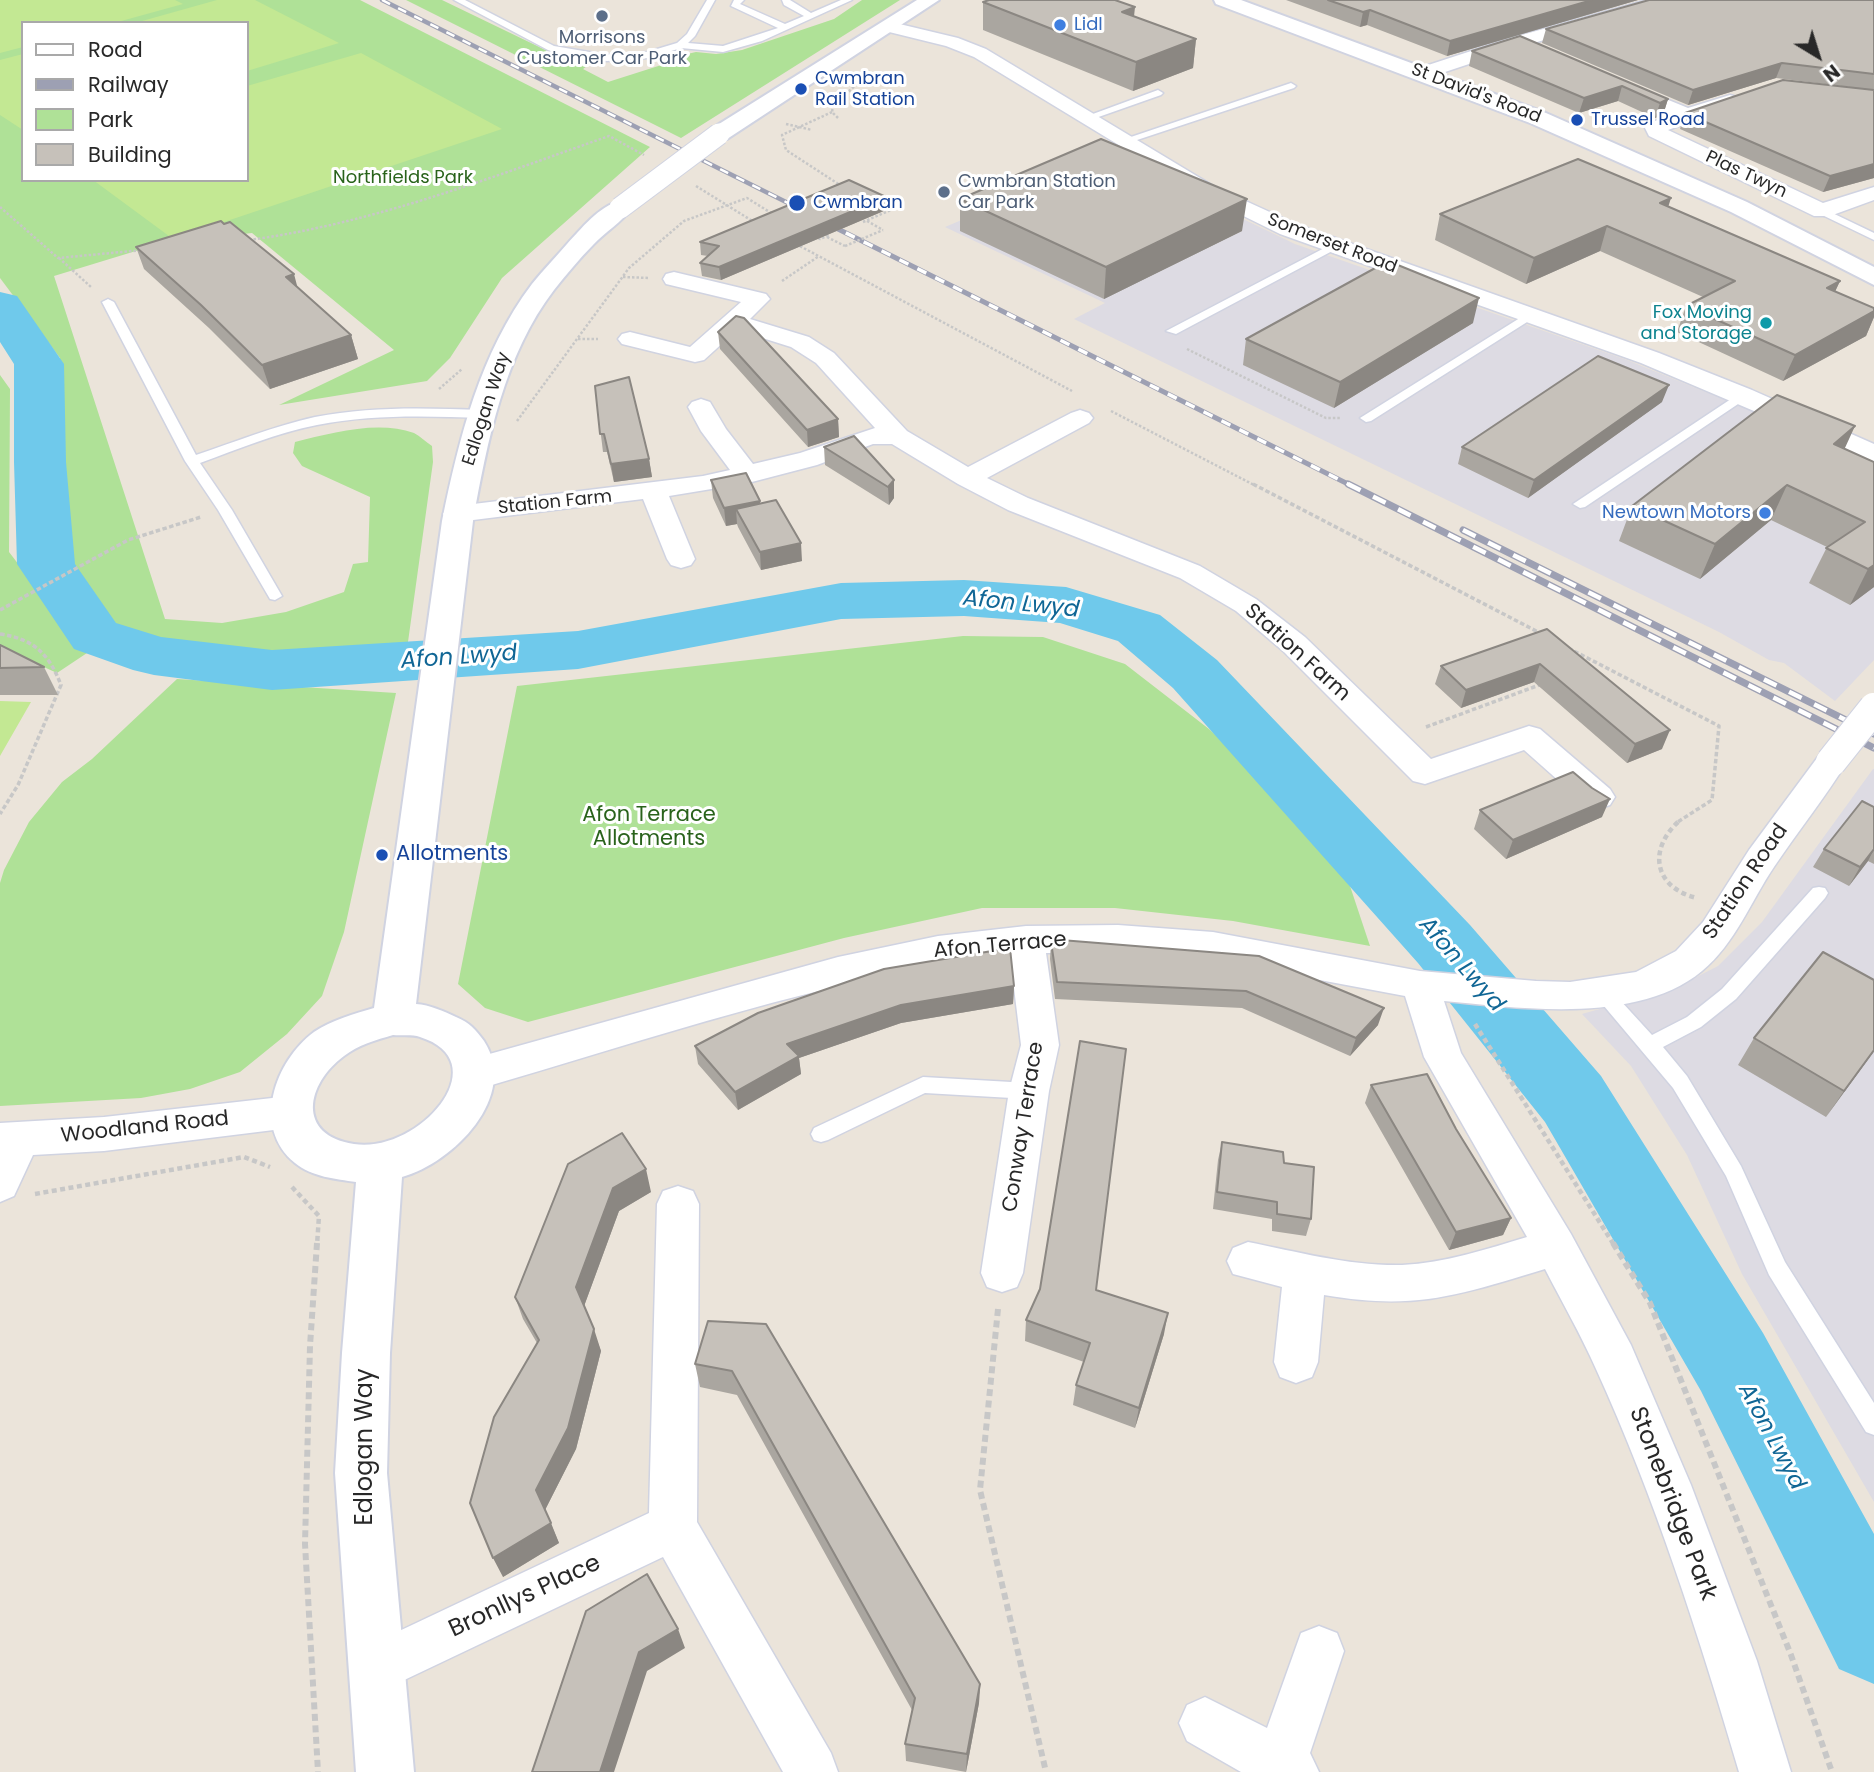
<!DOCTYPE html>
<html>
<head>
<meta charset="utf-8">
<style>
  body { margin:0 }
  #map { position:relative; width:1874px; height:1772px; overflow:hidden; background:#ebe4da; font-family:Poppins,sans-serif }
  canvas { display:block }
  .legend { position:absolute; left:21px; top:21px; width:228px; height:161px; box-sizing:border-box; background:#fff; border:2px solid #a9a9a9; margin:0; padding:9px 12px; list-style:none; font-size:21px; color:#282828 }
  .legend li { display:flex; align-items:center; gap:14px; height:35px }
  .legend b { width:35px; border:2px solid #a9a9a9 }
  .north { position:absolute; left:1783px; top:21px; width:70px; height:70px; -webkit-text-stroke:5px #fff; paint-order:stroke; rotate:142deg; font-size:19px; font-weight:700; line-height:28px; text-align:center; color:#282828 }
  .north::after { content:''; display:block; margin:auto; width:24px; height:32px; background:#282828; clip-path:polygon(50% 0,100% 100%,50% 72%,0 100%) }
</style>
</head>
<body>
<div id="map">
<canvas width="1874" height="1772"></canvas>
<ul class="legend">
<li><b style="height:9px;background:#fff"></b>Road</li>
<li><b style="height:9px;background:#9da0b3"></b>Railway</li>
<li><b style="height:19px;background:#afe197"></b>Park</li>
<li><b style="height:19px;background:#c6c1ba"></b>Building</li>
</ul>
<div class="north">N</div>
</div>
<script>
const context = document.querySelector('canvas').getContext('2d');
context.lineJoin = 'round';
function fillPath(path, color) {
  context.fillStyle = color;
  context.fill(path, 'evenodd');
}
function trace(path, color, width, dash) {
  context.strokeStyle = color;
  context.lineWidth = width;
  context.lineCap = dash ? 'butt' : 'round';
  context.setLineDash(dash || []);
  context.stroke(path);
}
function label(font, color, halo, rows, align = 'center') {
  context.font = font + ' Poppins,sans-serif';
  context.lineWidth = 6;
  context.setLineDash([]);
  context.textBaseline = 'middle';
  context.strokeStyle = halo;
  context.fillStyle = color;
  for (const [text, x, y, turn = 0] of rows) {
    context.save();
    context.translate(x, y);
    context.rotate((+turn || 0) * Math.PI / 180);
    context.textAlign = isNaN(turn) ? turn : align;
    if (halo) context.strokeText(text, 0, 0);
    context.fillText(text, 0, 0);
    context.restore();
  }
}
const industrial = new Path2D(`
  M1123,152L1216,206L1295,244L1627,360L1774,420L1874,467V660L1835,701L1784,663L1769,660L1719,632L1074,319L1105,303L945,227Z
  M1873,769H1874V1502L1742,1274L1687,1155L1631,1066L1582,1014L1677,987L1718,966L1762,922Z`);
const green = new Path2D(`
  M0,0H360L650,147L502,278L450,358L427,381L279,405L394,350L252,233L162,243L54,276L165,619L222,623L286,612L344,592L353,564L368,562L370,497L302,466L293,453L295,442C331,433 378,420 414,433C420,436 426,442 432,446L433,462L407,649L261,657L110,630L64,555L60,358L0,278ZM23,23H247V180H23Z
  M406,0H442L560,57L590,64L583,69L608,82L674,61L670,58L696,52L716,54L742,50L834,19L862,0H900L681,138Z
  M0,375L10,389L9,552L87,653L57,673L0,647Z
  M963,636L1043,637L1125,664L1209,729L1293,806L1350,886L1370,946L1233,921L1115,908H982L844,938L528,1022L485,1008L458,984L517,686Z
  M177,679L396,693L344,932L322,996L287,1034L240,1072L190,1089L141,1098L0,1106V883L4,870L29,822L62,782L92,759Z`);
const pitch = new Path2D(`
  M0,0H175L183,4L114,23H23V47L0,53Z
  M217,0H255L339,43L247,71V23H135Z
  M361,53L502,129L173,239L93,180H247V86Z
  M23,54V130L0,115V60Z
  M0,701L31,702L0,756Z`);
const river = new Path2D(`
  M0,292L17,296L64,364L66,462L75,564L116,623L161,637L272,650L578,631L841,583L964,580L1066,587L1160,615L1217,660L1470,925L1601,1076L1763,1333L1874,1534V1684L1839,1669L1701,1391L1545,1122L1418,963L1173,688L1118,641L1060,623L964,616L841,619L578,669L272,690L154,675L133,670L74,649L17,564L14,462V364L0,342Z`);
const pathFar3 = new Path2D(`
  M832,112L782,135L786,150L843,187
  M838,118L832,112L833,106L871,71
  M786,124L812,130
  M696,186L754,222
  M0,207L58,258L143,250
  M867,221L883,230
  M863,222L891,210L881,205
  M814,236L820,239L829,235
  M827,237L845,246
  M249,240C374,223 490,178 609,136L644,155
  M796,244L1072,391
  M59,258L91,287
  M623,277L649,278
  M782,281L819,256
  M578,339H598
  M1187,349L1326,418H1341
  M439,389L462,369
  M1111,411L1256,486
  M517,421L629,268L684,221L747,198L776,216`);
const pathFar2 = new Path2D(`
  M1253,484L1542,634
  M0,610L128,540L201,517
  M0,634C34,639 49,654 61,685L18,785L0,814
  M1568,648L1719,726L1712,800L1676,823
  M1426,727L1542,684`);
const pathFar1 = new Path2D(`
  M1678,822C1647,851 1655,888 1697,898
  M1475,1024L1614,1245
  M292,1187L319,1216L317,1245
  M35,1194L244,1157L270,1167`);
const path = new Path2D(`
  M317,1243L310,1346L305,1544L318,1772
  M1613,1243L1650,1303L1791,1655L1832,1772
  M998,1309L980,1490L1046,1772`);
const lane = new Path2D(`
  M454,0H465L554,46L607,55L647,52L677,43L687,34L707,0H715L695,36L688,43L723,46L778,28L731,6L734,0H744L740,4L785,24L804,16L784,5L782,0H790L811,13L841,0H852L762,41L723,52L681,48L648,58L607,61L567,56L548,50Z
  M1291,83L1296,86L1294,88L1128,143L1119,141Z
  M1158,90L1163,93L1161,95L1090,120L1082,118Z
  M1822,208L1874,233V240L1818,213L1817,211Z
  M1332,244L1336,245V249L1176,334L1166,331Z
  M108,299L114,302L196,455C235,442 274,426 315,417C370,406 427,408 483,410L489,414L483,418C428,416 372,414 317,425C277,433 238,449 200,463L232,510L282,596L275,600L270,599L218,510L185,461L102,302Z
  M1531,311L1537,315L1535,317L1371,421L1366,422L1360,418Z
  M1743,391L1749,395L1747,398L1585,507L1580,508L1573,504Z
  M1819,887L1825,888L1828,893L1825,898L1736,999L1701,1027L1663,1047L1687,1076L1741,1166L1785,1262L1874,1403V1435L1866,1432L1769,1275L1726,1176L1673,1088L1593,993L1595,988L1602,986L1609,988L1652,1035L1687,1017L1722,989L1813,888Z
  M923,1077L1029,1083L1036,1085L1039,1091L1036,1097L1029,1099L925,1093L828,1140L821,1142L814,1140L811,1134L814,1128Z`);
const street = new Path2D(`
  M1647,0H1675L1672,4L1523,46L1430,77H1416L1414,73L1416,69L1511,38Z
  M887,21L958,38L986,49L1215,187L1296,224L1659,353L1752,390L1874,444V462L1641,363L1280,234L1201,195L974,57L946,46L881,30L878,26Z
  M1622,81L1688,108L1730,95L1737,97L1740,101L1737,105L1668,130L1823,203L1874,187V200L1830,216H1814L1649,136L1645,128L1648,124L1670,115L1615,91L1613,87Z
  M674,272L766,294L770,299L750,319L809,337L834,353L907,431L968,467L1071,413L1080,410L1089,413L1093,418L1089,423L987,478L1028,498L1200,566L1256,599L1305,637L1431,759L1529,726L1540,729L1610,789L1615,797L1610,805L1598,809L1586,805L1524,750L1425,784L1413,781L1283,651L1236,611L1180,578L1008,510L958,484L892,444H873L817,465L748,483L669,496L695,559L691,565L681,568L671,565L667,559L643,499L457,522L447,520L443,514L447,508L457,506L703,476L730,470L701,431L688,407L692,402L701,399L710,402L726,429L753,464L800,453L875,428L816,363L791,347L737,330L704,360L695,362L622,344L618,339L622,334L630,332L690,347L741,302L666,284L663,279L666,274Z
  M1831,751L1842,754L1847,762C1825,798 1798,831 1774,867C1751,901 1735,944 1702,971C1637,1025 1521,1008 1444,1001L1461,1053L1571,1234L1631,1345L1691,1485L1757,1661L1791,1772H1739C1699,1636 1655,1498 1596,1369C1581,1335 1562,1302 1545,1269C1459,1295 1416,1311 1324,1295L1318,1362L1312,1377L1296,1383L1280,1377L1274,1362L1282,1287L1233,1274L1227,1261L1233,1248L1248,1242C1298,1252 1350,1266 1402,1265C1445,1263 1487,1249 1527,1237L1424,1057L1405,996L1213,960L1118,953H1046L1059,1045L1049,1091L1023,1273L1017,1287L1002,1292L987,1287L981,1273L1009,1091L1021,1045L1010,955C827,977 651,1039 475,1090L461,1085L456,1074L461,1063L475,1058L838,957L938,936L1026,926L1118,925L1213,932L1420,971L1536,981L1570,982L1636,972L1676,951L1703,922L1749,850L1820,754Z
  M290,1096L304,1100L310,1112L304,1124L290,1128L104,1151L33,1155L14,1196L0,1202V1123L104,1117Z
  M678,1186L693,1191L699,1204L697,1522L831,1753L838,1772H783L663,1557L377,1693L359,1686L352,1668L359,1650L649,1513L657,1204L663,1191Z
  M1319,1626L1337,1633L1344,1651L1310,1753L1319,1772H1241L1187,1741L1179,1723L1187,1705L1205,1697L1267,1728L1301,1633Z`);
const secondary = new Path2D(`
  M917,0H939L727,139H711L708,134L711,129Z
  M1214,0H1241L1546,113L1747,202L1874,267V285L1731,212L1530,123L1216,4Z
  M620,201L628,203L632,208C622,222 605,232 593,245C579,259 566,275 554,290C504,355 487,442 473,521L416,1004C430,1005 443,1011 456,1017C470,1023 475,1029 484,1041C520,1096 453,1163 402,1177L390,1353L387,1473L414,1772H356L335,1473L342,1353L356,1182C336,1179 312,1177 295,1163C251,1127 275,1061 314,1032C332,1020 354,1014 374,1008L442,521C459,438 480,353 532,284C543,270 556,257 567,244C581,229 599,206 620,201ZM393,1035C401,1036 412,1034 420,1037C499,1062 419,1154 354,1144C296,1135 306,1084 344,1056C358,1045 376,1040 393,1035Z`);
const railFar2 = new Path2D(`
  M382,0L814,216`);
const railFar1 = new Path2D(`
  M810,215L1352,486`);
const rail = new Path2D(`
  M1348,484L1874,748
  M1463,530L1874,734`);
const pathBridge = new Path2D(`
  M845,246L883,230`);
const streetBridge = new Path2D(`
  M1831,762L1874,708`);
const secondaryBridge = new Path2D(`
  M620,208L719,134`);
const wall = new Path2D(`
  M1286,0H1638L1447,56L1367,25L1360,27Z
  M1874,0V90L1776,78L1688,105L1542,43L1546,29Z
  M983,2L1134,16L1196,39L1193,68L1133,91L983,30Z
  M1520,36L1668,99L1663,115L1655,118L1618,101L1579,113L1469,66L1472,51Z
  M1874,90V178L1823,192L1680,129L1685,113Z
  M960,199L1242,231L1104,299L960,231Z
  M1668,206L1840,281L1835,291L1874,308V317L1866,336L1783,381L1677,332L1686,306L1703,297L1600,251L1526,284L1435,240L1440,214Z
  M886,210L721,280L702,276L700,263L708,256L701,255L700,242Z
  M136,247L297,287L351,335L358,359L270,389L209,328L144,269Z
  M1473,323L1334,408L1243,365L1246,339Z
  M718,332L838,419L839,437L808,447L720,349Z
  M595,386L649,459L652,477L614,482L607,452H603Z
  M1662,402L1528,498L1458,464L1462,447Z
  M824,447L894,480V498L889,505L825,465Z
  M1845,449L1874,462V587L1850,605L1809,583L1827,547L1771,520L1700,579L1619,541L1632,506Z
  M711,480L760,504L802,561L761,570L738,527L737,524L726,526L713,498Z
  M1547,629L1662,749L1627,763L1534,682L1461,708L1435,684L1441,666Z
  M0,645L44,667L58,695H0Z
  M1874,807V864L1868,861L1849,886L1813,867L1824,849Z
  M1480,810L1602,817L1506,859L1474,829Z
  M1061,940L1378,1025L1350,1056L1242,1008L1055,999L1050,959L1051,942Z
  M1874,980V1051L1826,1117L1738,1065L1754,1038Z
  M1014,986L1013,1004L901,1023L799,1058L801,1074L738,1110L698,1064L695,1046Z
  M1371,1085L1456,1129L1511,1218L1503,1235L1449,1250L1365,1103Z
  M1222,1142L1284,1163L1311,1219L1306,1236L1272,1231V1219L1213,1209L1218,1160Z
  M568,1164L651,1192L619,1211L584,1306L601,1351L576,1449L545,1510L559,1543L503,1577L537,1343L523,1319L515,1297Z
  M1026,1320L1164,1334L1135,1428L1073,1405L1076,1385L1084,1362L1025,1341Z
  M708,1321L980,1684L979,1703L966,1772L906,1761L905,1744L912,1710L737,1395L700,1387L695,1364Z`);
const shadedWall = new Path2D(`
  M1592,0H1638L1447,56L1450,41Z
  M1135,7L1132,36L1122,12Z
  M1370,10L1367,25L1360,27L1363,12Z
  M1196,39L1193,68L1133,91L1136,62Z
  M1782,63L1776,78L1688,105L1693,90Z
  M1622,86L1618,101L1579,113L1584,98Z
  M1668,99L1663,115L1655,118L1660,103Z
  M1874,164V178L1823,192L1830,176Z
  M886,197V210L721,280L719,267Z
  M1671,198L1663,223L1660,203Z
  M1247,199L1242,231L1104,299L1106,267Z
  M1607,226L1600,251L1526,284L1534,258Z
  M294,274L300,297L286,277Z
  M1840,281L1828,307L1827,288Z
  M1479,298L1473,323L1334,408L1340,382Z
  M1874,311V317L1866,336L1783,381L1795,355Z
  M351,335L358,359L270,389L262,365Z
  M1669,385L1662,402L1528,498L1534,480Z
  M838,419L839,437L808,447L807,430Z
  M1855,426L1839,461L1834,444Z
  M649,459L652,477L614,482L611,464Z
  M894,480V498L889,505L888,487Z
  M1787,485L1771,520L1700,579L1715,544Z
  M760,501L761,519L736,509L737,524L726,526L724,508Z
  M801,543L802,561L761,570L760,552Z
  M1874,565V587L1850,605L1868,569Z
  M1540,664L1534,682L1461,708L1466,690Z
  M1670,730L1662,749L1627,763L1635,744Z
  M1610,799L1602,817L1506,859L1513,840Z
  M1874,849L1868,861L1849,886L1860,867Z
  M1014,986L1013,1004L901,1023L799,1058L801,1074L738,1110L735,1092L787,1044L901,1005Z
  M1384,1008L1378,1025L1350,1056L1356,1038Z
  M1874,1050V1051L1826,1117L1844,1091Z
  M646,1169L651,1192L619,1211L583,1309L576,1287L613,1188Z
  M1511,1218L1503,1235L1449,1250L1456,1232Z
  M1168,1313L1164,1334L1135,1428L1139,1408Z
  M594,1329L601,1351L576,1449L545,1510L536,1490Z
  M551,1523L559,1543L503,1577L493,1558Z
  M678,1629L685,1648L647,1671L614,1772H600L639,1652Z
  M980,1684L979,1703L966,1772L967,1754Z`);
const building = new Path2D(`
  M989,0H1115L1135,7L1122,12L1196,39L1136,62L983,2Z
  M1328,0H1592L1450,41L1370,10L1363,12Z
  M1649,0H1874V74L1782,63L1693,90L1546,29Z
  M1520,36L1668,99L1660,103L1622,86L1584,98L1472,51Z
  M1783,80L1874,90V164L1830,176L1685,113Z
  M1101,139L1247,199L1106,267L960,199Z
  M1578,159L1671,198L1660,203L1840,281L1827,288L1874,308V311L1795,355L1686,306L1735,281L1607,226L1534,258L1440,214Z
  M849,180L886,197L719,267L700,263L719,246L700,242Z
  M221,221L224,224L230,222L294,274L286,277L351,335L262,365L201,305L136,247Z
  M1388,261L1479,298L1340,382L1246,339Z
  M736,316L744,318L838,419L807,430L718,332Z
  M1598,356L1669,385L1534,480L1462,447Z
  M629,377L649,459L611,464L604,434H600L595,386Z
  M1777,395L1855,426L1834,444L1874,462V565L1868,569L1826,548L1865,522L1787,485L1715,544L1632,506Z
  M854,436L894,480L888,487L824,447Z
  M746,473L760,501L724,508L711,480Z
  M776,500L801,543L760,552L736,509Z
  M1547,629L1670,730L1635,744L1540,664L1466,690L1441,666Z
  M0,645L44,667L0,668Z
  M1573,772L1592,788L1610,799L1513,840L1480,810Z
  M1862,801L1874,807V849L1860,867L1824,849Z
  M1061,940L1259,956L1384,1008L1356,1038L1246,991L1057,982L1051,942Z
  M1010,948L1014,986L901,1005L787,1044L799,1056L735,1092L695,1046L758,1013L884,969Z
  M1823,952L1874,980V1050L1844,1091L1754,1038Z
  M1080,1041L1126,1049L1096,1290L1168,1313L1139,1408L1076,1385L1090,1343L1026,1320L1040,1289Z
  M1427,1074L1456,1129L1511,1218L1456,1232L1371,1085Z
  M622,1133L646,1169L613,1188L576,1287L594,1329L568,1428L536,1490L551,1523L493,1558L470,1503L494,1417L539,1340L515,1297L568,1164Z
  M1222,1142L1283,1152L1284,1163L1314,1167L1311,1219L1277,1214V1202L1217,1192Z
  M708,1321L766,1324L980,1684L967,1754L905,1744L915,1698L732,1371L695,1364Z
  M647,1574L678,1629L639,1652L600,1772H532L586,1611Z`);
const markers = [
  [602,16,7,"#5c6f8a"],
  [1060,25,7,"#3f7fe0"],
  [801,89,7,"#1a4fb4"],
  [1577,120,7,"#1a4fb4"],
  [944,192,7,"#5c6f8a"],
  [797,203,9,"#1a4fb4"],
  [1766,323,7,"#0f9aa8"],
  [1765,513,7,"#3f7fe0"],
  [382,855,7,"#1a4fb4"]
];
const farShopnames = [
  ["Lidl",1074,25],
  ["Newtown Motors",1751,513,"right"]
];
const farServicenames = [
  ["Morrisons",602,38],
  ["Customer Car Park",602,59],
  ["Cwmbran Station",958,182,"left"],
  ["Car Park",958,203,"left"]
];
const farTransitnames = [
  ["Cwmbran",815,79],
  ["Rail Station",815,100],
  ["Trussel Road",1591,120],
  ["Cwmbran",813,203]
];
const farStreetnames = [
  ["St David's Road",1476,94,21],
  ["Plas Twyn",1746,175,25],
  ["Somerset Road",1332,244,21],
  ["Edlogan Way",487,409,-72],
  ["Station Farm",555,503,-6]
];
const farParknames = [
  ["Northfields Park",403,178]
];
const farCulturenames = [
  ["Fox Moving",1752,313],
  ["and Storage",1752,334]
];
const streetNames = [
  ["Station Farm",1297,653,42],
  ["Station Road",1746,882,-56],
  ["Afon Terrace",1000,946,-5],
  ["Conway Terrace",1024,1127,-81],
  ["Woodland Road",145,1128,-6]
];
const parkNames = [
  ["Afon Terrace",649,816],
  ["Allotments",649,840]
];
const transitNames = [
  ["Allotments",396,855]
];
const waterNames = [
  ["Afon Lwyd",1021,605,6],
  ["Afon Lwyd",459,658,-4],
  ["Afon Lwyd",1461,965,49],
  ["Afon Lwyd",1771,1437,62]
];
const nearStreetnames = [
  ["Edlogan Way",366,1447,-90],
  ["Stonebridge Park",1672,1504,69],
  ["Bronllys Place",525,1597,-25]
];
fillPath(industrial, '#dddbe3');
fillPath(green, '#afe197');
fillPath(pitch, '#c3e893');
fillPath(river, '#6fc9eb');
trace(lane, '#d0d3e1', 3);
trace(street, '#d0d3e1', 3);
trace(secondary, '#d0d3e1', 4);
trace(pathFar3, '#c7c7c7', 2.5, [2.5, 2]);
trace(pathFar2, '#c7c7c7', 3.5, [4.5, 2.5]);
trace(pathFar1, '#c7c7c7', 4.5, [5, 3.5]);
trace(path, '#c7c7c7', 6, [7, 4.5]);
fillPath(lane, '#fff');
fillPath(street, '#fff');
fillPath(secondary, '#fff');
trace(railFar2, '#9da0b3', 4.5);
trace(railFar1, '#9da0b3', 5);
trace(rail, '#9da0b3', 7);
trace(railFar2, '#fff', 2.5, [9]);
trace(railFar1, '#fff', 3.5, [10]);
trace(rail, '#fff', 4.5, [14]);
trace(streetBridge, '#d0d3e1', 32, []);
trace(secondaryBridge, '#d0d3e1', 23, []);
trace(pathBridge, '#c7c7c7', 2.5, [2.5, 2]);
trace(streetBridge, '#fff', 30);
trace(secondaryBridge, '#fff', 21);
fillPath(wall, '#aaa6a0');
fillPath(shadedWall, '#8b8782');
fillPath(building, '#c6c1ba');
trace(building, '#8b8782', 2);
for (const [x, y, r, color] of markers) {
  const dot = new Path2D();
  dot.arc(x, y, r, 0, 2 * Math.PI);
  context.fillStyle = color;
  context.fill(dot);
  trace(dot, '#fff', 2.5);
}
label('18px', '#366cbe', '#fff', farShopnames, 'left');
label('18px', '#4e5e75', '#fff', farServicenames);
label('18px', '#164399', '#fff', farTransitnames, 'left');
label('18px', '#282828', '#fff', farStreetnames);
label('18px', '#29631b', '#fff', farParknames);
label('18px', '#0d838f', '#fff', farCulturenames, 'right');
label('21px', '#282828', '#fff', streetNames);
label('21px', '#29631b', '#fff', parkNames);
label('21px', '#164399', '#fff', transitNames, 'left');
label('italic 23px', '#106695', '#fff', waterNames);
label('24px', '#282828', '#fff', nearStreetnames);
</script>
</body>
</html>
